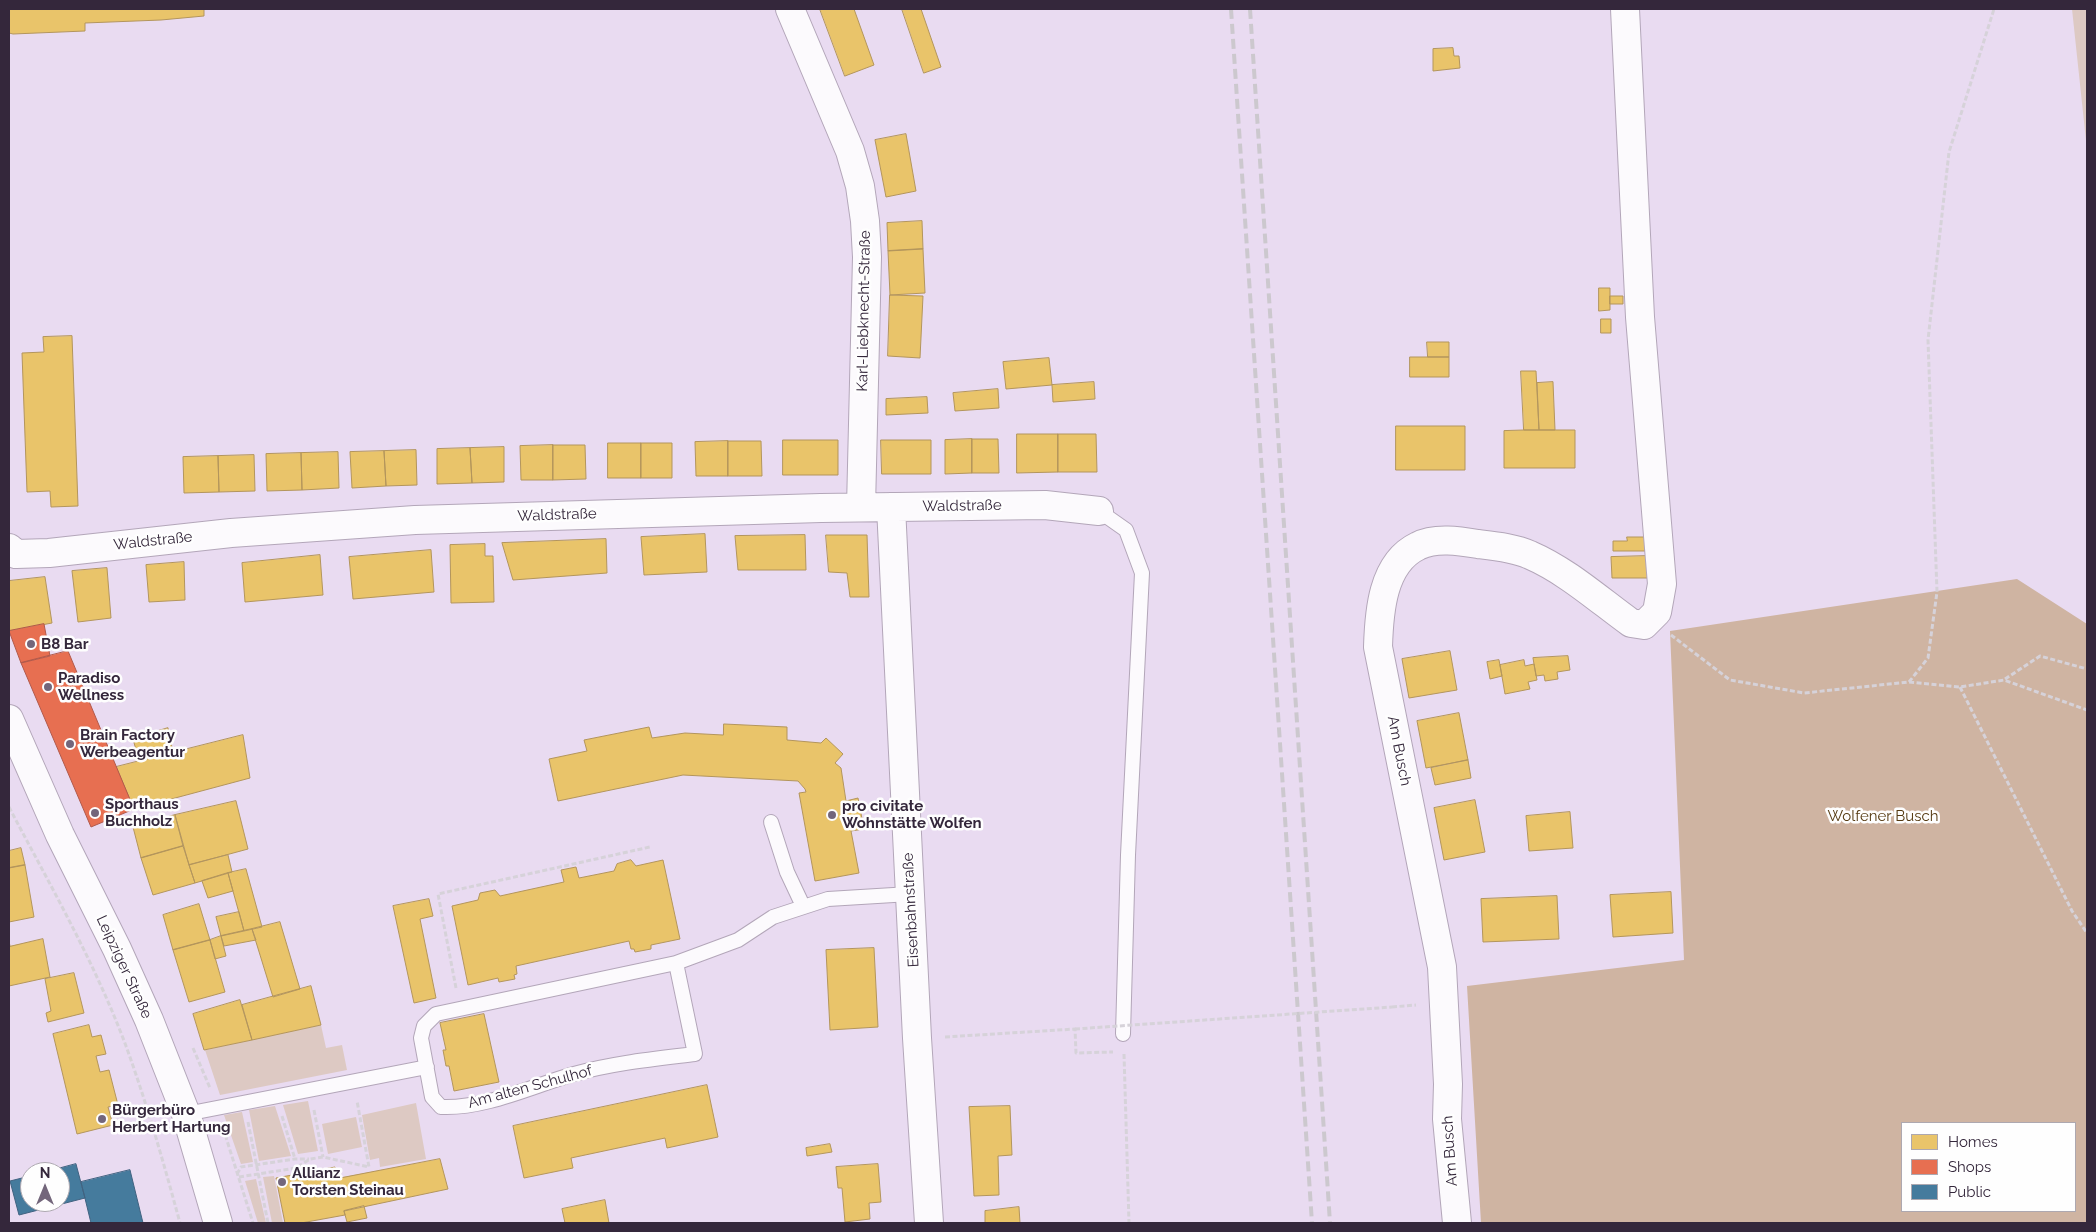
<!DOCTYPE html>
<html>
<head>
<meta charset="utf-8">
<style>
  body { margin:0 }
  #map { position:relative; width:2096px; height:1232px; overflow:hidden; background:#e9dbf1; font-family:Raleway,sans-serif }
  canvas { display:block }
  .frame { position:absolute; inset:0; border:10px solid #34273b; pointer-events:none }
  .legend { position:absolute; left:1901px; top:1122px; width:175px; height:90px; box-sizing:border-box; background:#fefefe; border:1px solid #ada8b0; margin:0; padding:6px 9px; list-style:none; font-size:15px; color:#34273b }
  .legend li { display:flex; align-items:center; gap:10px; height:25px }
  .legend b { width:25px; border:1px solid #ada8b0 }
  .north { position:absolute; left:20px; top:1162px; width:50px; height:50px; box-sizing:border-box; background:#fefefe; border:1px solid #ada8b0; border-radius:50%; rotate:0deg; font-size:14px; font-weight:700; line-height:20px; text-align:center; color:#34273b }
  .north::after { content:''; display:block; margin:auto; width:18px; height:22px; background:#73667b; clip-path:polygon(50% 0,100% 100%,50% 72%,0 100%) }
</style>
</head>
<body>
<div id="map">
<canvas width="2096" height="1232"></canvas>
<div class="frame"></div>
<ul class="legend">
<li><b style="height:14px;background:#e9c46a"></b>Homes</li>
<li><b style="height:14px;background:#e76f51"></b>Shops</li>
<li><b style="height:14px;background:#457b9d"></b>Public</li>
</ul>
<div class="north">N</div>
</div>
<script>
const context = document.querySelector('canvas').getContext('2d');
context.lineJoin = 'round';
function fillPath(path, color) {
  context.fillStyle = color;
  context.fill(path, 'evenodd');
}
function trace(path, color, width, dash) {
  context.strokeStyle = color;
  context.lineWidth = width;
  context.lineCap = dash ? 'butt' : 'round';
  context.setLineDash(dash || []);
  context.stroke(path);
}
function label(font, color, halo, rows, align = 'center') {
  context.font = font + ' Raleway,sans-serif';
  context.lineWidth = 5;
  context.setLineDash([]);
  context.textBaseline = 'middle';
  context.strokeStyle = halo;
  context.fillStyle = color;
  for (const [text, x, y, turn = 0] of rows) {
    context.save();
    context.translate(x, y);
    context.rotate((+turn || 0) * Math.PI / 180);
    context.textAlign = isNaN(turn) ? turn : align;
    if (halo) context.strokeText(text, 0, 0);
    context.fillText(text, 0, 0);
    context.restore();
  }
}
const green = new Path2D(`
  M2072,9H2087V150Z
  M321,1025L326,1048L342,1045L347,1070L220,1095L205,1050Z
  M308,1101L318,1151L298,1154L283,1105Z
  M416,1103L426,1159L380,1167L379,1158L370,1160L362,1115Z
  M275,1106L291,1156L259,1161L249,1110Z
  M242,1112L253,1162L241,1164L224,1115Z
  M356,1117L362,1147L328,1154L322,1124Z
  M274,1176L283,1223H272L263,1177Z
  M256,1179L266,1223H258L245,1181Z`);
const forest = new Path2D(`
  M2017,579L2087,624V1223H1481L1467,986L1684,960L1670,631ZM1902,1123H2075V1211H1902Z`);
const homes = new Path2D(`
  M9,9H204V16L161,20L85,23V31L13,34L9,33Z
  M820,9H854L874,65L845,76Z
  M902,9H921L941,67L924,73Z
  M1453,48L1454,56H1459L1460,68L1433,71V49Z
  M906,134L916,191L886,197L875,140Z
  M922,221L923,249L888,251L887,223Z
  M923,249L925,293L890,295L888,251Z
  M1599,288H1610V310L1599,311Z
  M890,295L923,296L920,358L888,356Z
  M1610,296H1623V304H1610Z
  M1601,319H1611V333H1601Z
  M72,336L78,506L51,507L50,491L27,492L22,353L44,352L43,337Z
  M1427,342H1449V357H1428Z
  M1410,357H1449V377H1410Z
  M1049,358L1052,385L1006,389L1003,362Z
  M1521,371H1536L1539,430H1524Z
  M1094,382L1095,399L1053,402L1052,385Z
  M1553,382L1555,430H1539L1537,383Z
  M998,389L999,408L955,411L953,393Z
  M927,397L928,413L886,415V399Z
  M1396,426H1465V470H1396Z
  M1524,430H1575V468H1504V431Z
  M1017,434H1058V472L1017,473Z
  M1058,434H1096L1097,472H1058Z
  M972,439V473L945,474V440Z
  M972,439H998L999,473H972Z
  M783,440H838V475H783Z
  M881,440H931V474H882Z
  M728,441V476H696L695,442Z
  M728,441H761L762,476H728Z
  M608,443H641V478H608Z
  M641,443H672V478H641Z
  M553,445H585L586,479L553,480Z
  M553,445V480H521L520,446Z
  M504,447V482L472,483L470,448Z
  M470,448L472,483L437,484V449Z
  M416,450L417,485L386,486L384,451Z
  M384,451L386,486L352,488L350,452Z
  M338,452L339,488L302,490L301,453Z
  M301,453L302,490L267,491L266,454Z
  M254,455L255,491L219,492L218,456Z
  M218,456L219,492L184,493L183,457Z
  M705,534L707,572L644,575L641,537Z
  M805,535L806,570H738L735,536Z
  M826,535H867L869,597H850L847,573L829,572Z
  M1627,537H1645V551H1613V541H1627Z
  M606,539L607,573L513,580L502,543Z
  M485,544V556H493L494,602L451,603L450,545Z
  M431,550L434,592L353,599L349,557Z
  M320,555L323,595L245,602L242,563Z
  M1647,556L1648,578H1612L1611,557Z
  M184,562L185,600L149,602L146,565Z
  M107,568L111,618L78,622L72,571Z
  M45,577L52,623L9,631V581Z
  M1450,651L1457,690L1409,698L1402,659Z
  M1568,656L1570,670L1557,672L1558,679L1545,681L1544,675L1536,676L1533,658Z
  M1499,660L1502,676L1490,679L1487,662Z
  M1524,660L1525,666L1534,664L1537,680L1528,682L1530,689L1505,694L1500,665Z
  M1459,713L1468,760L1426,768L1417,721Z
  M724,724L787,727V740L821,743L826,738L843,754L835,763L841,768L846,801L858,798L864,829L851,831L859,873L815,881L799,793L806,792L805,789L798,781L683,775L558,801L549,759L587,751L584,740L649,727L652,738L685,733L723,735Z
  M168,728L173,752L139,761L133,739Z
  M243,735L250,778L134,809L116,767Z
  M1468,760L1471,778L1435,785L1431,768Z
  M1475,800L1485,852L1444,860L1434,808Z
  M236,801L248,849L189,865L175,815Z
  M1570,812L1573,848L1529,851L1526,816Z
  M175,815L183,846L141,858L133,827Z
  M183,846L195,883L153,895L141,858Z
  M21,848L25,865L9,868V851Z
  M228,855L232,872L195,883L189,865Z
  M631,860L636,866L663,860L680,939L651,945V949L635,952L634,949H631L629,941L516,966L517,974L514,975L515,979L499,982L498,978L468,985L452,906L478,900L480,893L495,890L500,896L564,882L561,870L576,867L579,878L614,871L617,864Z
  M25,865L34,917L9,922V868Z
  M246,869L262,927L244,931L228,873Z
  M228,873L233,891L208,898L202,881Z
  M1671,892L1673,933L1613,937L1610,895Z
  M1557,896L1559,939L1483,942L1481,899Z
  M429,899L433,916L420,919L436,998L414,1003L393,906Z
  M199,904L210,940L173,950L163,915Z
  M239,912L244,931L221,936L216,917Z
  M280,922L300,989L273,997L252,929Z
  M252,929L256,940L224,946L221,936Z
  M221,936L226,956L215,959L210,940Z
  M43,939L50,977L9,986V941L10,946Z
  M210,940L225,992L189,1002L173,950Z
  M874,948L878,1027L830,1030L826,950Z
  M74,973L84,1013L48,1022L46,1013L51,1011L45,979Z
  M311,986L321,1025L252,1040L242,1005Z
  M240,1000L252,1040L204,1050L193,1014Z
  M484,1014L499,1082L454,1091L449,1066H446L443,1050H446L440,1023Z
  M89,1025L92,1037L101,1035L106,1054L96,1056L100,1072L109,1070L118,1105L108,1107L113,1125L77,1134L53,1034Z
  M707,1085L718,1137L667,1148L665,1138L571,1158L573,1168L524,1178L513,1126Z
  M1010,1106L1012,1155L998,1156L999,1195L974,1196L969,1107Z
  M830,1144L832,1152L807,1156L806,1148Z
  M440,1159L448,1189L344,1211L345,1215L301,1223H285L276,1178L335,1167L338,1178Z
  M878,1164L881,1202L869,1203L870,1219L845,1222L842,1188H838L836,1167Z
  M605,1200L609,1223H565L562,1209Z
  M364,1206L367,1218L347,1222L344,1211Z
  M1019,1207L1020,1223H985V1211Z`);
const shops = new Path2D(`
  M44,624L50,656L21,663L9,631Z
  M68,651L134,809L91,827L21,663Z`);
const public = new Path2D(`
  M76,1164L85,1198L19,1215L10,1181L30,1176V1202H60V1172H45Z
  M130,1170L143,1223H91L81,1182Z`);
const path = new Path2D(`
  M1671,635L1730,680L1804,693L1909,682L1960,687L2004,680L2087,710
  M2005,679L2040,656L2087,669
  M1909,682L1928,658L1937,592L1928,340L1949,152L1994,9
  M1960,687L2072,911L2087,933
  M9,807C50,885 95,963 126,1046C147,1104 164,1164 180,1223
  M456,988L438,894L650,847
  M1392,1007L1416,1005
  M945,1037L1075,1029L1076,1053L1113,1052
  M193,1048L210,1088
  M1124,1054L1129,1223
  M314,1110L323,1157
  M282,1116L295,1159
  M248,1122L268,1223
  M223,1128L253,1223
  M237,1174L241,1167L295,1159H309
  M239,1177L296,1168L310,1159L323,1157L369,1167L357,1101`);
const lane = new Path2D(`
  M1099,511L1126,530L1142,573L1128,855L1123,1034
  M771,822L787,872L803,906
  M676,963L695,1054C654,1059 613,1063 574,1074C532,1086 485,1109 441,1107L432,1097L421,1038L424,1026L436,1014L676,963L738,940L773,917L828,899L910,894
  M186,1114L427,1067`);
const street = new Path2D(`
  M790,9L850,151L860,186L865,221L867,257L861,507
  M891,507L917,1038L929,1223
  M9,548L16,554L49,553L231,533L415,520L821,508L1045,505L1099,511
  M1457,1223L1447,1119L1448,1084L1442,967L1378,647C1379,613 1382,563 1418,546C1435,537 1460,541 1478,544C1495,546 1515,548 1530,555C1567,571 1599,600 1631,623L1644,625L1657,612L1662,584L1640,317L1625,9`);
const primary = new Path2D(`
  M9,719L60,835L117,949L149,1020L186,1114L218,1223`);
const rail = new Path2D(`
  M1231,9L1312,1223
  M1250,9L1330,1223`);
const pathBridge = new Path2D(`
  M1075,1029L1392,1007`);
const markers = [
  [31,644,5,"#73667b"],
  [48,687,5,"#73667b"],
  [70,744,5,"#73667b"],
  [95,813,5,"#73667b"],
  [832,815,5,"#73667b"],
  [102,1119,5,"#73667b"],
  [282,1182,5,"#73667b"]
];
const streetNames = [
  ["Karl-Liebknecht-Straße",864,311,-89],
  ["Waldstraße",962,506,-1],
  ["Waldstraße",557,515,-2],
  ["Waldstraße",153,541,-6],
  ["Am Busch",1399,751,79],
  ["Eisenbahnstraße",911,910,-93],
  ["Leipziger Straße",124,967,65],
  ["Am alten Schulhof",530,1087,-15],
  ["Am Busch",1450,1151,-94]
];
const poiNames = [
  ["B8 Bar",41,644],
  ["Paradiso",58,678],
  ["Wellness",58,695],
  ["Brain Factory",80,735],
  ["Werbeagentur",80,752],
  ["Sporthaus",105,804],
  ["Buchholz",105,821],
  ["pro civitate",842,806],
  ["Wohnstätte Wolfen",842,823],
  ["Bürgerbüro",112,1110],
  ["Herbert Hartung",112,1127],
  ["Allianz",292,1173],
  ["Torsten Steinau",292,1190]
];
const parkNames = [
  ["Wolfener Busch",1883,816]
];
fillPath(green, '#ddc9c3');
fillPath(forest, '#cfb4a2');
fillPath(homes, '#e9c46a');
trace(homes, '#b3955c', 1);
fillPath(shops, '#e76f51');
trace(shops, '#b1594a', 1);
fillPath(public, '#457b9d');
trace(public, '#406280', 1);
trace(lane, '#b3a6b9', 16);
trace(street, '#b3a6b9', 30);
trace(primary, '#b3a6b9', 30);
trace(path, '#d6d2d9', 3, [5, 2.5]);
trace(lane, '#fcfafd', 14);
trace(street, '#fcfafd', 28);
trace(primary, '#fcfafd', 28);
trace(rail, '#ccc8ce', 4, [10, 5]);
trace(pathBridge, '#d6d2d9', 3, [5, 2.5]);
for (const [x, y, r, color] of markers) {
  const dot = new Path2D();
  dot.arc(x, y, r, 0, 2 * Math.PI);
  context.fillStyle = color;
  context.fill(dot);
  trace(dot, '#fefefe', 2);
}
label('15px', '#34273b', '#fefefe', streetNames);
label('bold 15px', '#34273b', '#fefefe', poiNames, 'left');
label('15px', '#543910', '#fefefe', parkNames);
</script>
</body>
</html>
